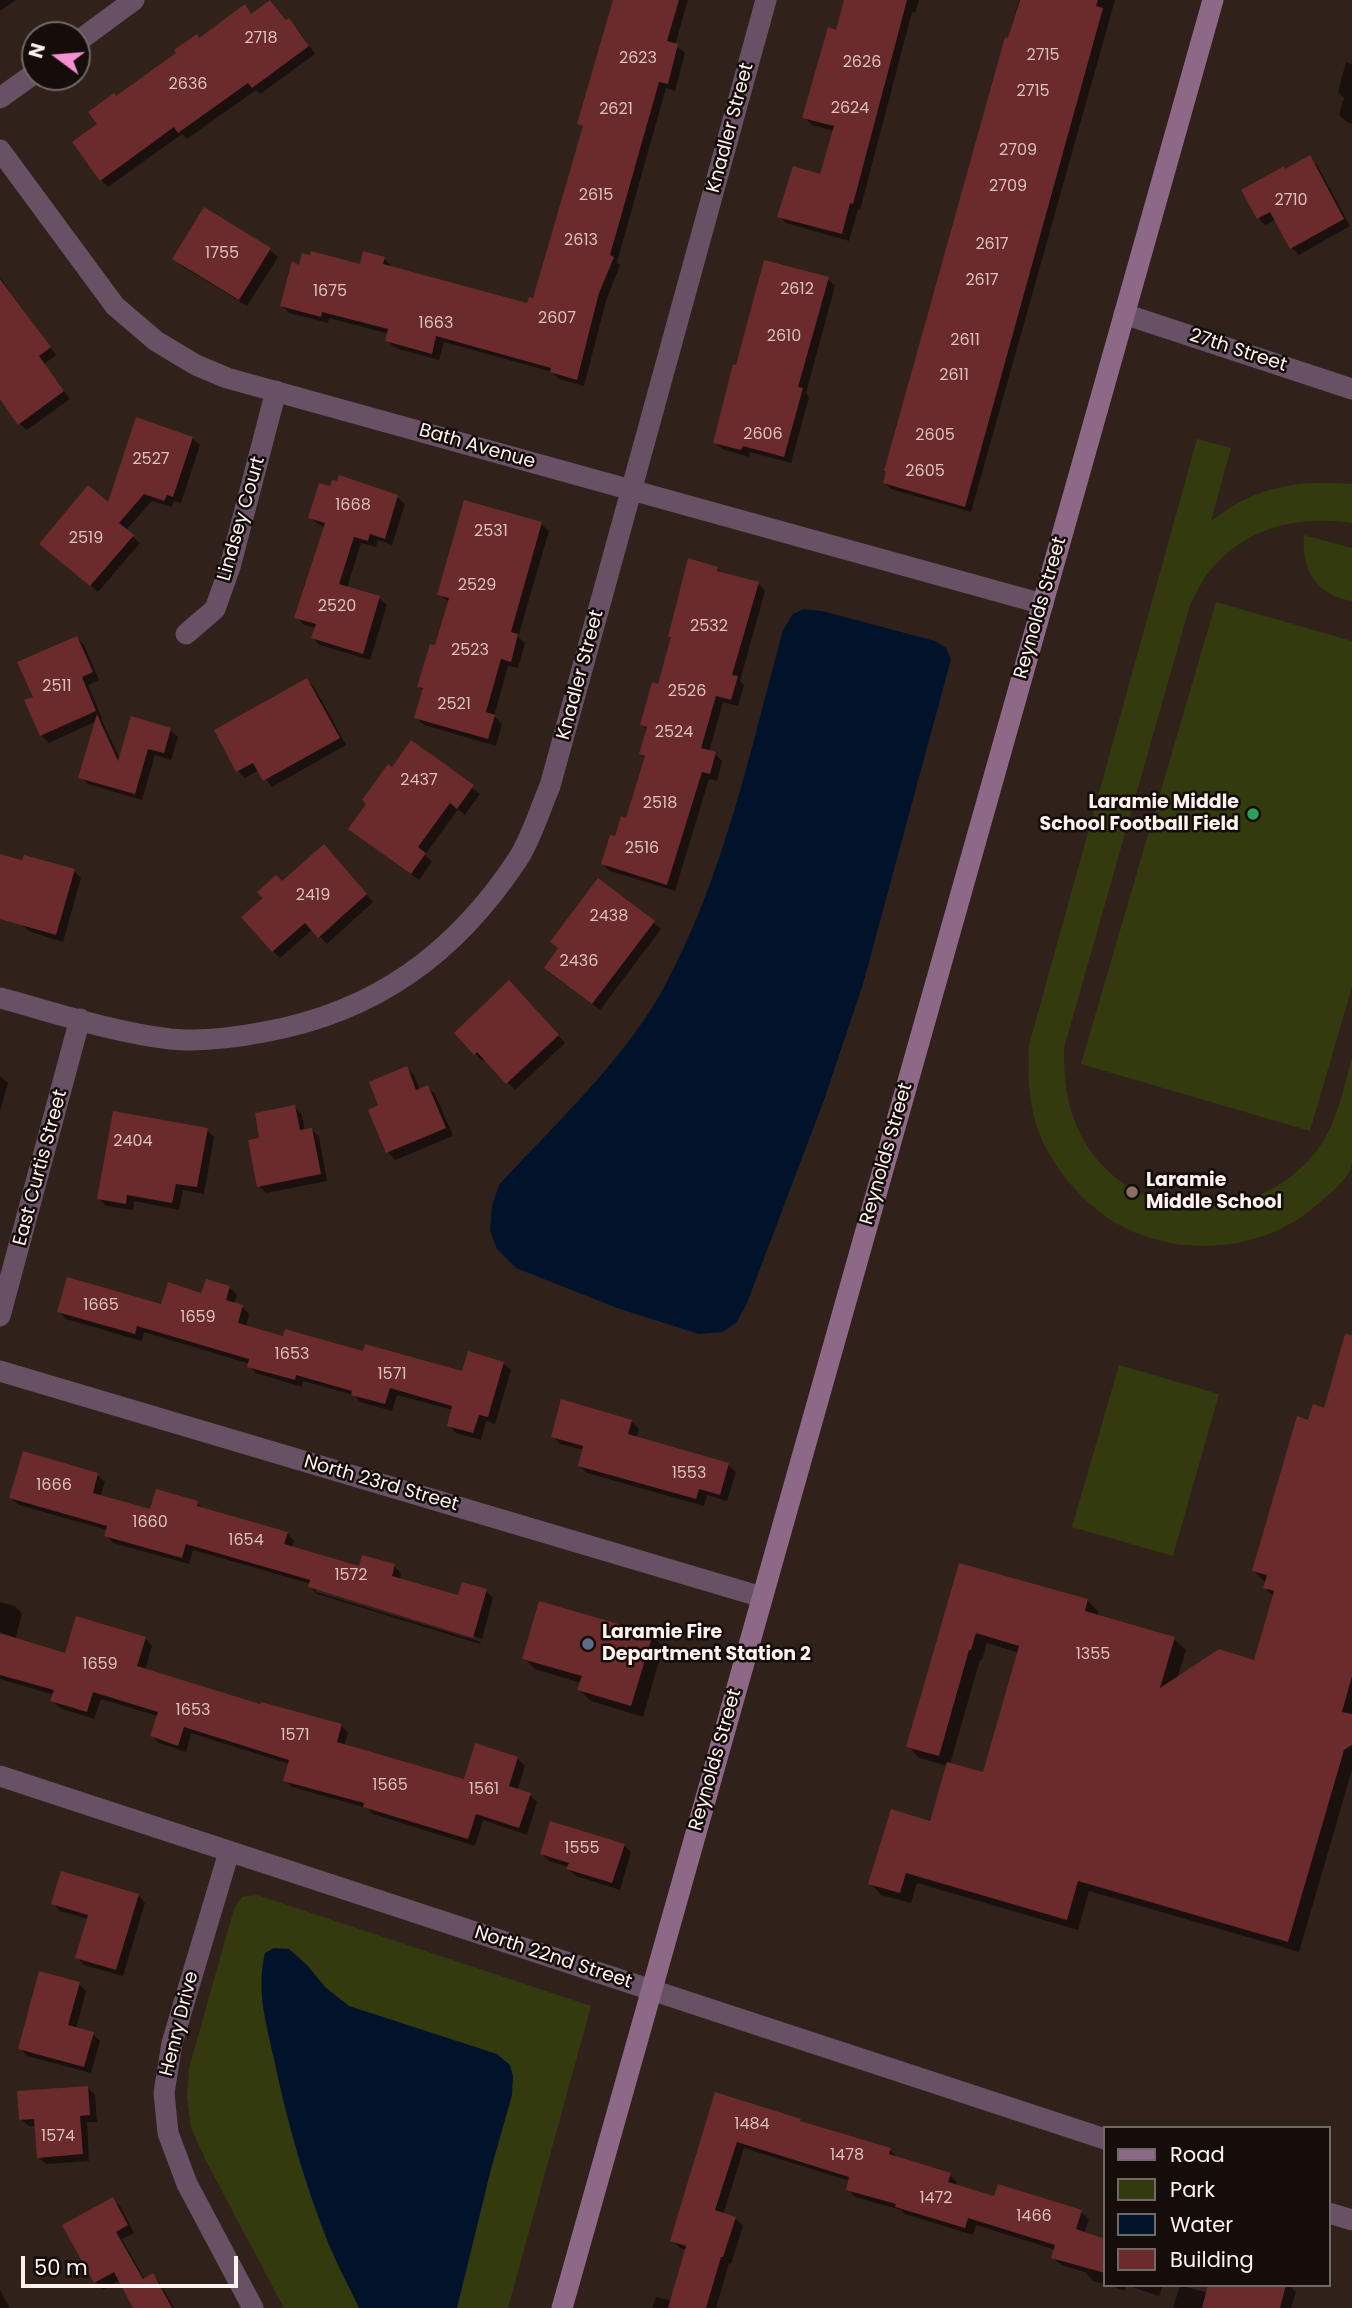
<!DOCTYPE html>
<html>
<head>
<meta charset="utf-8">
<style>
  body { margin:0 }
  #map { position:relative; width:1352px; height:2308px; overflow:hidden; background:#31211b; font-family:Poppins,sans-serif }
  canvas { display:block }
  .legend { position:absolute; left:1103px; top:2126px; width:228px; height:161px; box-sizing:border-box; background:#140d0a; border:2px solid #716965; margin:0; padding:9px 12px; list-style:none; font-size:21px; color:#fdf2ee }
  .legend li { display:flex; align-items:center; gap:14px; height:35px }
  .legend b { width:35px; border:2px solid #716965 }
  .north { position:absolute; left:21px; top:21px; width:70px; height:70px; box-sizing:border-box; background:#140d0a; border:2px solid #716965; border-radius:50%; rotate:286deg; font-size:19px; font-weight:700; line-height:28px; text-align:center; color:#fdf2ee }
  .north::after { content:''; display:block; margin:auto; width:24px; height:32px; background:#f590d1; clip-path:polygon(50% 0,100% 100%,50% 72%,0 100%) }
  .scale { position:absolute; left:21px; top:2256px; width:217px; height:32px; box-sizing:border-box; border:4px solid #fdf2ee; border-top:0; padding-left:9px; font-size:21px; line-height:24px; white-space:nowrap; color:#fdf2ee; -webkit-text-stroke:5px #140d0a; paint-order:stroke }
</style>
</head>
<body>
<div id="map">
<canvas width="1352" height="2308"></canvas>
<ul class="legend">
<li><b style="height:9px;background:#8d6987"></b>Road</li>
<li><b style="height:19px;background:#333a0e"></b>Park</li>
<li><b style="height:19px;background:#00132b"></b>Water</li>
<li><b style="height:19px;background:#6b2a2b"></b>Building</li>
</ul>
<div class="north">N</div>
<div class="scale">50 m</div>
</div>
<script>
const context = document.querySelector('canvas').getContext('2d');
context.lineJoin = 'round';
function fillPath(path, color) {
  context.fillStyle = color;
  context.fill(path, 'evenodd');
}
function trace(path, color, width, dash) {
  context.strokeStyle = color;
  context.lineWidth = width;
  context.lineCap = dash ? 'butt' : 'round';
  context.setLineDash(dash || []);
  context.stroke(path);
}
function label(font, color, halo, rows, align = 'center') {
  context.font = font + ' Poppins,sans-serif';
  context.lineWidth = 5;
  context.setLineDash([]);
  context.textBaseline = 'middle';
  context.strokeStyle = halo;
  context.fillStyle = color;
  for (const [text, x, y, turn = 0] of rows) {
    context.save();
    context.translate(x, y);
    context.rotate((+turn || 0) * Math.PI / 180);
    context.textAlign = isNaN(turn) ? turn : align;
    if (halo) context.strokeText(text, 0, 0);
    context.fillText(text, 0, 0);
    context.restore();
  }
}
const green = new Path2D(`
  M1197,439L1231,448L1211,521C1222,514 1232,505 1244,500C1279,483 1313,481 1352,484V523C1296,515 1241,528 1206,576C1200,585 1195,595 1190,605L1064,1048C1064,1078 1066,1104 1079,1131C1125,1229 1265,1230 1322,1143C1338,1118 1344,1086 1352,1058C1352,1082 1352,1107 1352,1132C1352,1142 1352,1154 1352,1164C1349,1179 1329,1194 1318,1204C1264,1253 1176,1259 1114,1222C1085,1204 1062,1178 1046,1148C1029,1116 1027,1080 1029,1045Z
  M1304,535L1352,548V601C1316,596 1301,569 1304,535Z
  M1216,602L1352,641V987L1310,1131L1081,1064Z
  M1119,1365L1219,1394L1173,1556L1072,1527Z
  M257,1895L591,2006L508,2308H284L206,2161L191,2128L187,2097L189,2068L234,1909L242,1897Z`);
const water = new Path2D(`
  M803,609L822,611L935,641L946,648L951,659L863,984L824,1100L747,1303L736,1323L722,1332L699,1334L617,1308L516,1268L497,1249L490,1231L492,1206L499,1185C553,1126 623,1061 662,991C723,880 750,752 783,630L793,614Z
  M274,1948L289,1949L307,1965L325,1987L349,2006L497,2054L510,2065L513,2076L512,2095L491,2169L457,2308H359C349,2287 338,2266 329,2245C305,2185 287,2122 274,2059C266,2022 256,1991 265,1953Z`);
const shadow = new Path2D(`
  M0,0H16L0,11Z
  M614,0H688L675,45L685,53L675,91L666,88L617,262L620,265L606,301L584,386L559,379L552,372L444,342L439,360L395,348L387,341L389,334L329,318L328,323L289,313L282,305L300,268L361,267L384,258L391,266V268L528,306L534,300L584,128L579,124Z
  M846,0H919L915,13L912,12L860,210L858,209L849,241L786,223L779,216L821,176L834,131L812,125L804,117L837,32Z
  M1019,0H1115L971,512L891,489L885,483L888,472L886,470Z
  M271,1L287,21L289,20L296,27L315,54L260,94L256,90L187,139L182,134L108,187L101,180L99,124L116,98L244,7L253,15Z
  M1346,62L1352,64V62V124L1347,122L1339,115L1344,98L1338,92Z
  M1310,158L1317,165L1350,226L1299,255L1292,248L1276,219L1265,225L1258,218L1286,171Z
  M205,210L270,250L278,257L247,306L182,266L175,259Z
  M0,277L56,355L44,364L70,399L27,430L20,424L0,386Z
  M828,279L835,286L806,393L809,397L791,463L750,452L749,457L722,449L715,442L737,367Z
  M192,438L200,445L181,503L174,501L172,507L152,501L126,530L140,543L98,592L49,551Z
  M338,483L397,497L405,504L392,545L378,540L376,547L361,543L347,588L379,598L387,605L370,660L320,645L313,638L316,628L304,625L296,617L325,527L318,524L310,517L331,489Z
  M541,524L549,531L518,637L525,643L518,668L508,666L494,716L502,724L496,746L424,725L416,718L424,691L419,686L436,647L449,602L439,594Z
  M717,568L722,574L758,583L765,591L740,681L744,685L738,706L723,702L709,752L715,754L722,761L717,781L709,779L675,891L610,871L603,864L627,820L646,759L641,754L647,730L642,724Z
  M76,638L84,645L99,680L88,685L102,718L101,719L120,759L170,730L178,737L171,760L155,755L142,800L88,784L80,777L97,721L49,743L41,735L35,698Z
  M307,680L314,687L346,745L272,787L259,770L245,778L238,771Z
  M412,743L480,794L465,815L458,809L425,855L432,862L419,880L350,829Z
  M331,853L373,902L327,944L313,929L280,958L273,951L282,883Z
  M0,855L74,871L81,878L63,942L31,932L0,909Z
  M653,922L661,929L600,1010L553,975Z
  M516,990L565,1043L515,1090L485,1058L482,1061L456,1033Z
  M406,1068L414,1075L420,1090L428,1087L435,1094L453,1136L395,1160L388,1152L370,1111L381,1106Z
  M0,1076L8,1083L0,1111Z
  M295,1107L302,1115L305,1131L312,1130L319,1137L327,1181L266,1193L259,1186L261,1140Z
  M207,1130L214,1137L204,1194L183,1190L179,1210L134,1201L133,1210L106,1206L99,1198Z
  M230,1288L237,1295L234,1304L242,1307L249,1314L246,1327L284,1338L464,1373L503,1363L511,1370L495,1424L486,1421L481,1440L456,1433L449,1425L453,1410L397,1395L392,1411L360,1402L354,1395L303,1381L302,1387L256,1373L249,1366L250,1364L144,1332L142,1341L66,1319L59,1312L163,1307Z
  M1352,1381V1770L1299,1952L1089,1891L1078,1930L917,1883L911,1903L881,1895L870,1883L932,1823L948,1766L919,1758L908,1746L960,1565L1087,1600L1099,1612L1097,1616L1174,1639L1186,1650L1177,1679L1255,1662L1274,1597L1265,1588V1582L1254,1571L1309,1422L1325,1410ZM987,1643L1019,1653L984,1774L950,1764L980,1660H982Z
  M631,1421L639,1429L636,1438L728,1465L736,1472L727,1501L707,1495L704,1506L587,1473L580,1466L584,1450L560,1444L553,1436Z
  M97,1475L105,1482L100,1497L152,1512L197,1503L205,1510L287,1533L294,1541L292,1548L360,1568L394,1566L401,1573L400,1580L459,1597L486,1591L493,1598L482,1639L316,1588V1592L481,1642L480,1644L317,1594L310,1587L311,1584L193,1550L189,1564L113,1543L106,1535L107,1530L19,1505L11,1498Z
  M0,1602L15,1606L22,1614L15,1640L66,1655L145,1638L152,1646L145,1670L261,1707L341,1725L348,1733L344,1746L465,1781L517,1758L525,1766L517,1791L530,1795L537,1802L527,1835L483,1820L475,1846L373,1814L367,1808L292,1787L285,1780L289,1764L191,1733L186,1752L159,1743L152,1736L158,1716L101,1699L94,1719L60,1708L52,1701L54,1695L0,1679Z
  M652,1636L663,1647L643,1717L591,1701L579,1690L581,1683L535,1669L524,1658Z
  M624,1845L631,1852L620,1890L576,1876L568,1869L569,1867L549,1861L542,1854Z
  M138,1895L145,1903L123,1976L84,1965L77,1957L88,1919L60,1911L53,1903Z
  M79,1984L86,1991L76,2029L93,2034L100,2041L91,2073L27,2056L20,2048Z
  M88,2088L95,2095L97,2122H87L89,2161L46,2164L38,2157L36,2126H29L21,2119Z
  M716,2094L800,2120L804,2124L890,2150L898,2158L950,2175L957,2183L956,2186L995,2199L1081,2212L1089,2219L1084,2234L1105,2240V2284L1093,2281L1085,2272L1061,2265L1053,2257L1056,2250L976,2225L973,2235L905,2214L901,2210L855,2197L848,2189L850,2181L744,2148L723,2215L735,2218L743,2226L731,2264L729,2263L716,2308H652L656,2297L672,2301L686,2250L680,2248L672,2240Z
  M113,2199L120,2206L134,2233L122,2239L145,2280L153,2275L160,2283L174,2308H135L120,2280L103,2290L96,2282L64,2226Z
  M1108,2285H1163L1159,2296L1126,2285L1125,2291Z
  M1180,2285L1208,2293L1210,2285H1289L1296,2292L1291,2308H1173Z
  M0,2290L10,2308H0Z`);
const building = new Path2D(`
  M270,0L286,20L289,18L309,46L252,88L248,83L178,133L174,127L100,181L72,142L97,124L88,112L114,93L116,96L176,53L174,50L197,34L199,38L245,4L251,14Z
  M613,0H679L667,41L678,44L668,84L659,82L610,255L614,257L599,293L577,380L550,372L551,368L436,336L432,354L385,341L388,329L322,312L321,317L280,306L292,261L299,265L302,253L310,255L311,251L360,264L363,251L385,257L383,264L527,303L529,297L533,298L583,126L577,124Z
  M844,0H907L853,204L850,203L842,234L777,217L793,166L820,174L834,126L802,118L828,27L836,30Z
  M1020,0H1098L1096,6L1103,8L965,507L883,483L886,471H884L1005,37L1008,38Z
  M1310,155L1344,219L1290,249L1270,212L1257,219L1241,190L1284,166L1285,169Z
  M204,207L271,248L239,300L172,259Z
  M764,260L829,277L798,387L803,388L784,457L743,446L741,450L713,443L733,364L736,365Z
  M0,279L51,347L39,356L64,391L18,425L0,399Z
  M136,417L193,437L173,497L167,495L164,501L144,494L119,523L134,535L90,586L39,544L88,485L108,502Z
  M339,475L398,495L385,539L370,534L368,541L354,537L339,584L380,596L363,654L311,638L316,624L294,618L325,523L308,518L319,483L330,486L332,480L337,481Z
  M464,500L542,522L511,632L518,634L511,662L501,659L486,712L495,715L488,739L414,718L423,688L417,687L430,644L435,645L449,598L437,595Z
  M688,558L718,567L717,571L759,582L732,675L738,676L731,700L716,696L701,748L716,752L710,774L702,772L667,885L601,864L610,835L615,836L621,816L626,818L645,756L639,754L647,727L640,725L652,682L658,684L671,637H668Z
  M77,636L93,672L82,677L96,711L40,736L24,700L33,697L17,662Z
  M307,678L340,738L263,781L253,763L236,772L214,730Z
  M97,714L118,761L131,716L171,728L164,753L148,749L135,794L78,778Z
  M411,740L474,785L457,809L450,803L418,847L426,853L411,874L348,829L366,804L362,800L388,764L392,767Z
  M324,844L367,894L318,938L305,923L272,952L241,917L263,898L257,892L276,875L282,881Z
  M0,854L22,860L24,855L75,869L56,935L0,919Z
  M598,878L655,921L592,1004L544,968L558,948L550,942Z
  M509,980L559,1035L506,1084L477,1052L474,1055L454,1033Z
  M407,1066L416,1090L428,1085L446,1128L386,1153L368,1110L378,1105L369,1082Z
  M295,1105L300,1130L312,1128L321,1174L257,1187L248,1140L259,1138L255,1113Z
  M113,1111L208,1128L197,1187L176,1184L172,1203L127,1195L126,1204L97,1199Z
  M67,1277L161,1304L168,1282L201,1293L206,1279L230,1286L226,1300L243,1305L238,1323L283,1336L285,1329L363,1351L365,1344L462,1371L468,1351L504,1362L488,1417L479,1415L473,1433L447,1426L452,1406L390,1388L385,1404L351,1395L352,1391L296,1375L295,1380L247,1367L249,1359L137,1326L135,1334L57,1312Z
  M1345,1334L1352,1335V1676L1342,1712L1352,1714V1745L1344,1750L1288,1942L1078,1881L1067,1920L906,1873L900,1893L868,1884L891,1809L930,1821L947,1762L983,1772L1019,1646L976,1633L971,1650H969L939,1756L906,1747L959,1563L1088,1599L1085,1611L1175,1637L1160,1688L1219,1649L1254,1660L1274,1591L1263,1588L1267,1575L1252,1571L1297,1416L1308,1420L1313,1404L1324,1408Z
  M561,1399L632,1420L628,1434L729,1463L720,1495L699,1489L696,1499L578,1466L583,1446L551,1437Z
  M23,1451L98,1473L93,1493L150,1509L156,1489L198,1501L197,1506L288,1532L284,1544L359,1566L362,1555L395,1564L392,1576L458,1595L462,1582L487,1589L473,1638L308,1587L310,1580L186,1544L182,1558L104,1536L107,1526L9,1498Z
  M539,1601L653,1634L631,1706L577,1690L582,1676L522,1659Z
  M76,1616L146,1637L137,1666L260,1704L261,1702L342,1724L337,1742L464,1779L475,1743L518,1757L509,1786L531,1793L519,1828L476,1814L468,1839L363,1807L364,1803L283,1781L289,1760L184,1727L178,1746L150,1736L158,1712L93,1692L87,1712L50,1701L54,1690L0,1675V1633L65,1653Z
  M550,1821L625,1844L612,1883L566,1869L569,1863L540,1854Z
  M61,1871L139,1894L116,1970L75,1958L88,1915L51,1904Z
  M39,1971L80,1982L68,2025L94,2032L84,2067L18,2049Z
  M88,2086L90,2115L80,2116L83,2154L37,2158L34,2119L19,2120L17,2091Z
  M715,2092L801,2119L800,2121L891,2148L889,2154L951,2173L948,2182L994,2196L998,2184L1082,2210L1076,2229L1105,2239V2273L1051,2258L1055,2245L968,2218L965,2228L895,2207L896,2204L846,2190L849,2177L737,2142L715,2210L736,2217L723,2257H721L706,2308H668L686,2246L670,2241Z
  M113,2197L128,2225L116,2232L143,2279L153,2273L172,2308H133L114,2272L94,2283L62,2225Z
  M1208,2285H1286L1280,2308H1202Z`);
const minor = new Path2D(`
  M77,42L134,0
  M0,98L35,73
  M0,150L115,306L156,341L196,365L227,378L1043,604
  M1124,314L1352,389
  M186,634L215,609L230,567L276,391
  M0,998C56,1013 112,1032 170,1039C202,1042 233,1038 264,1032C376,1012 456,953 518,859C532,837 540,809 550,786L766,0
  M0,1316L80,1019
  M0,1371L762,1597
  M229,1852L172,2043L164,2093L168,2133L187,2184L253,2308`);
const tertiary = new Path2D(`
  M0,1776L1105,2139
  M1329,2213L1352,2220`);
const secondary = new Path2D(`
  M562,2308L1213,0`);
const markers = [
  [1253,814,7,"#2e9e5b"],
  [1132,1192,7,"#8d6e63"],
  [588,1644,7,"#5c6f8a"]
];
const numberNames = [
  ["2718",261,39],
  ["2715",1043,56],
  ["2623",638,59],
  ["2626",862,63],
  ["2636",188,85],
  ["2715",1033,92],
  ["2624",850,109],
  ["2621",616,110],
  ["2709",1018,151],
  ["2709",1008,187],
  ["2615",596,196],
  ["2710",1291,201],
  ["2613",581,241],
  ["2617",992,245],
  ["1755",222,254],
  ["2617",982,281],
  ["2612",797,290],
  ["1675",330,292],
  ["2607",557,319],
  ["1663",436,324],
  ["2610",784,337],
  ["2611",965,341],
  ["2611",954,376],
  ["2606",763,435],
  ["2605",935,436],
  ["2527",151,460],
  ["2605",925,472],
  ["1668",353,506],
  ["2531",491,532],
  ["2519",86,539],
  ["2529",477,586],
  ["2520",337,607],
  ["2532",709,627],
  ["2523",470,651],
  ["2511",57,687],
  ["2526",687,692],
  ["2521",454,705],
  ["2524",674,733],
  ["2437",419,781],
  ["2518",660,804],
  ["2516",642,849],
  ["2419",313,896],
  ["2438",609,917],
  ["2436",579,962],
  ["2404",133,1142],
  ["1665",101,1306],
  ["1659",198,1318],
  ["1653",292,1355],
  ["1571",392,1375],
  ["1553",689,1474],
  ["1666",54,1486],
  ["1660",150,1523],
  ["1654",246,1541],
  ["1572",351,1576],
  ["1355",1093,1655],
  ["1659",100,1665],
  ["1653",193,1711],
  ["1571",295,1736],
  ["1565",390,1786],
  ["1561",484,1790],
  ["1555",582,1849],
  ["1484",752,2125],
  ["1574",58,2137],
  ["1478",847,2156],
  ["1472",936,2199],
  ["1466",1034,2217]
];
const streetNames = [
  ["Knadler Street",731,128,-75],
  ["27th Street",1238,351,18],
  ["Bath Avenue",477,447,16],
  ["Lindsey Court",242,519,-74],
  ["Reynolds Street",1041,608,-74],
  ["Knadler Street",581,675,-75],
  ["Reynolds Street",887,1154,-74],
  ["East Curtis Street",41,1168,-75],
  ["North 23rd Street",381,1484,16],
  ["Reynolds Street",716,1760,-74],
  ["North 22nd Street",553,1958,18],
  ["Henry Drive",180,2024,-76]
];
const poiNames = [
  ["Laramie Middle",1239,803,"right"],
  ["School Football Field",1239,825,"right"],
  ["Laramie",1146,1181],
  ["Middle School",1146,1203],
  ["Laramie Fire",602,1633],
  ["Department Station 2",602,1655]
];
fillPath(green, '#333a0e');
fillPath(water, '#00132b');
fillPath(shadow, '#0007');
fillPath(building, '#6b2a2b');
trace(minor, '#685164', 21);
trace(tertiary, '#685164', 21);
trace(secondary, '#8d6987', 21);
for (const [x, y, r, color] of markers) {
  const dot = new Path2D();
  dot.arc(x, y, r, 0, 2 * Math.PI);
  context.fillStyle = color;
  context.fill(dot);
  trace(dot, '#140d0a', 2.5);
}
label('16px', '#d8c0bd', null, numberNames);
label('19px', '#fdf2ee', '#140d0a', streetNames);
label('bold 19px', '#fdf2ee', '#140d0a', poiNames, 'left');
</script>
</body>
</html>
